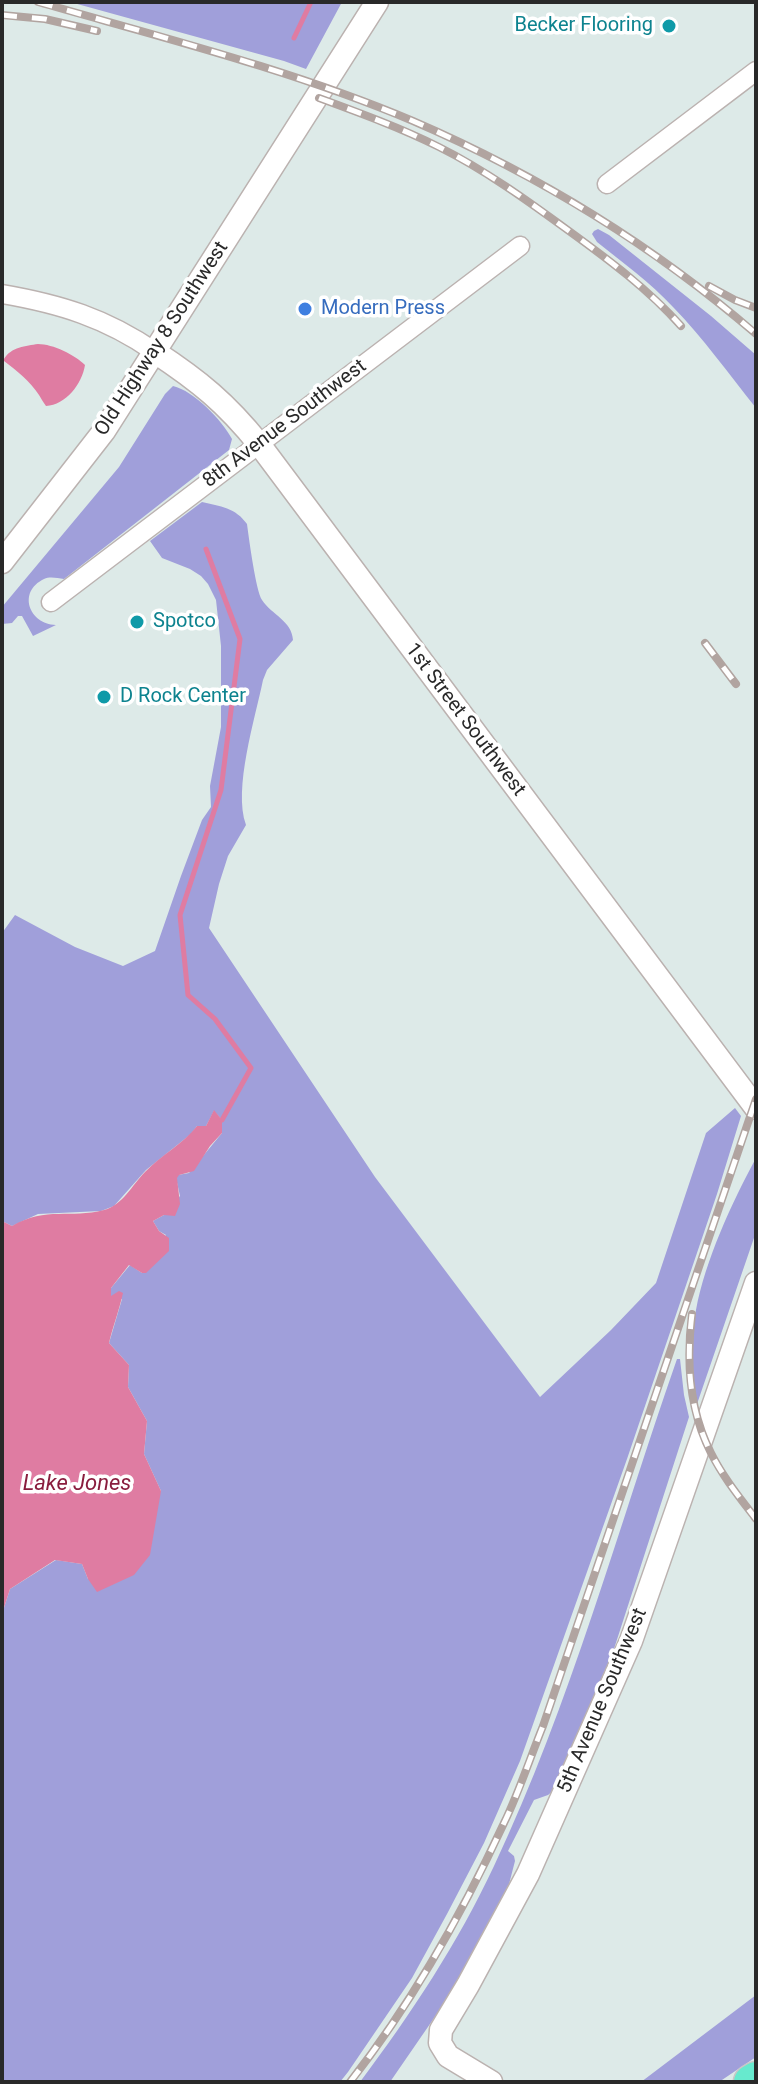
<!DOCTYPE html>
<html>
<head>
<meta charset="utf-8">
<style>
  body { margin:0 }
  #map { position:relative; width:758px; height:2084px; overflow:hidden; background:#ddeae8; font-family:Roboto,sans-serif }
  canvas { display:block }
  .frame { position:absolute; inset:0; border:4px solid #292929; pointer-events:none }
</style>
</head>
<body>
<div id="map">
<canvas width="758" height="2084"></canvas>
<div class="frame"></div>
</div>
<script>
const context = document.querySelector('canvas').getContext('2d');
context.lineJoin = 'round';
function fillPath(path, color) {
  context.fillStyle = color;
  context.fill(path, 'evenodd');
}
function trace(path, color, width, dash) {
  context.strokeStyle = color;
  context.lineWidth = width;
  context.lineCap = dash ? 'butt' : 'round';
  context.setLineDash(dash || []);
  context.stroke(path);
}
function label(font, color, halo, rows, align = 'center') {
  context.font = font + ' Roboto,sans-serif';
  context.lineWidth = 7;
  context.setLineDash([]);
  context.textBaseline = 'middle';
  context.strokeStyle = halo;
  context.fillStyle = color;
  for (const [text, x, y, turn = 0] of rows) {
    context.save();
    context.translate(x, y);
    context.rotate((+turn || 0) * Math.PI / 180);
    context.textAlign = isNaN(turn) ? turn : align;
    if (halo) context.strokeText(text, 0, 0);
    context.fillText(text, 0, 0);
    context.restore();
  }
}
const green = new Path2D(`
  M70,2H342L306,69L284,61Z
  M598,229L609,235L711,316L756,355V408C729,374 703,338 673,307C650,282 623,263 597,242L592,234L594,231Z
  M173,386C194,391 222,420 232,439L229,450L64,579C57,578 50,576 44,579C17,592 29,624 56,625L33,636L22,616H18L12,623L2,624V607L119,467L165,394Z
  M202,502C220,506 236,508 247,524C249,539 256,591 262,600C272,615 292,621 293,640L267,670L263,680C255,719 233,789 246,825L228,856L219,884L209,928L375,1177L540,1397L611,1330L656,1283L706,1133L735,1108L741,1116L717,1194L627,1459L520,1761L484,1843L447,1914L412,1978L348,2072L340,2082H2V1614L10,1589L56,1560L82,1564L88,1579L161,1491L144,1454L147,1421L128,1387L129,1365L109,1343L122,1299L111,1297V1288L130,1265L142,1273L166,1235L159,1231L153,1221L164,1215L180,1196L176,1178L178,1175L189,1173L222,1133V1120L214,1111L206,1126H197L191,1134L146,1170L114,1206L101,1211L38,1214L12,1226L2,1221V933L15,915L75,947L123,966L155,951L181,876L202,820L211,807L210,786L221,727V646L216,600L208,584L201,576L190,569L162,558L150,541Z
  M756,1158V1232L697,1404C692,1373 690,1340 696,1310C705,1261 732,1202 756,1158Z
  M677,1359H680L684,1395L689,1417L612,1655L558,1787L548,1795L534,1800L508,1851L514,1856L515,1861L507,1892L463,1976L390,2082H360C411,2014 458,1943 494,1866C571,1703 618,1528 677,1359Z
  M756,1995V2057L719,2082H641Z`);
const water = new Path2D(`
  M38,344C53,344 75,355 85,365C82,384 66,405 46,406C43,402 41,398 39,395C30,381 17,371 4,361V359C11,347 26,346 38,344Z
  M214,1110L222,1120V1133L210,1146L194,1171L179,1175L177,1178L180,1204L175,1216L164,1215L153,1221L159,1231L169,1238V1251L146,1273H142L129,1265L111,1288V1296L119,1291L123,1293C119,1311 113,1326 109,1343L129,1365L128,1387L147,1421L144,1454L161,1491L150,1555L134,1575L97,1592L88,1579L82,1564L55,1560L10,1589L2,1614V1221L12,1226C47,1206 70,1219 104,1210C123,1205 132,1185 145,1172C161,1155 183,1144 197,1126H206Z`);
const stream = new Path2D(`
  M294,38L311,2
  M206,549L240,639L221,790L180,915L188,995L215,1019L251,1068L222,1120`);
const minor = new Path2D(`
  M607,184L756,71
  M2,294C60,304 106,318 155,352
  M51,602L520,246`);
const tertiary = new Path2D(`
  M155,352C199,381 226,403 259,444L756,1108
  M2,562L104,431L377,2
  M491,2082L448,2056L440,2043L441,2030L468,1985L528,1874L631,1641L756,1283`);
const motorway = new Path2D(`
  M751,2082L756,2079`);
const rail = new Path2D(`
  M38,2C164,38 292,70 413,121C536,174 654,246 756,334
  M2,15L45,19L97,31
  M319,98C360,113 401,128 439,147C485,170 528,201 569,231C609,260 648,289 681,326
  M709,286L735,300L756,308
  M705,643L736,684
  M692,1314C686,1362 689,1410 711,1453C723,1477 740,1498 756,1519
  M350,2082C412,2003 462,1914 504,1823C519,1792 530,1758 543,1726L756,1099`);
const markers = [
  [669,26,8,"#0f9aa8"],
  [305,309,8,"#3f7fe0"],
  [137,622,8,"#0f9aa8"],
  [104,697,8,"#0f9aa8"]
];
const cultureNames = [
  ["Becker Flooring",653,26,"right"],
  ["Spotco",153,622],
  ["D Rock Center",120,697]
];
const shopNames = [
  ["Modern Press",321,309]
];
const streetNames = [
  ["Old Highway 8 Southwest",162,339,-57],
  ["8th Avenue Southwest",285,424,-37],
  ["1st Street Southwest",465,720,53],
  ["5th Avenue Southwest",603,1701,-67]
];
const waterNames = [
  ["Lake Jones",77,1484]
];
fillPath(green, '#a09fda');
fillPath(water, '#df7ca2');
trace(stream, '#df7ca2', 5);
trace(minor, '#bbb2b0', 21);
trace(tertiary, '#bbb2b0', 25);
trace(motorway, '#c7c7c7', 37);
trace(minor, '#fff', 18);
trace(tertiary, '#fff', 22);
trace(motorway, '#67eace', 34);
trace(rail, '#b1a4a0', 8);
trace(rail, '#fff', 5, [15]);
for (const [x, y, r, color] of markers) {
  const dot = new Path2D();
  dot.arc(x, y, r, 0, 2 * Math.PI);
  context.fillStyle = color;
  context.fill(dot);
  trace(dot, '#fff', 3);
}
label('20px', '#0d838f', '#fff', cultureNames, 'left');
label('20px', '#366cbe', '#fff', shopNames, 'left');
label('20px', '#292929', '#fff', streetNames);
label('italic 22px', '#891d3e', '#fff', waterNames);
</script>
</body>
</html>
